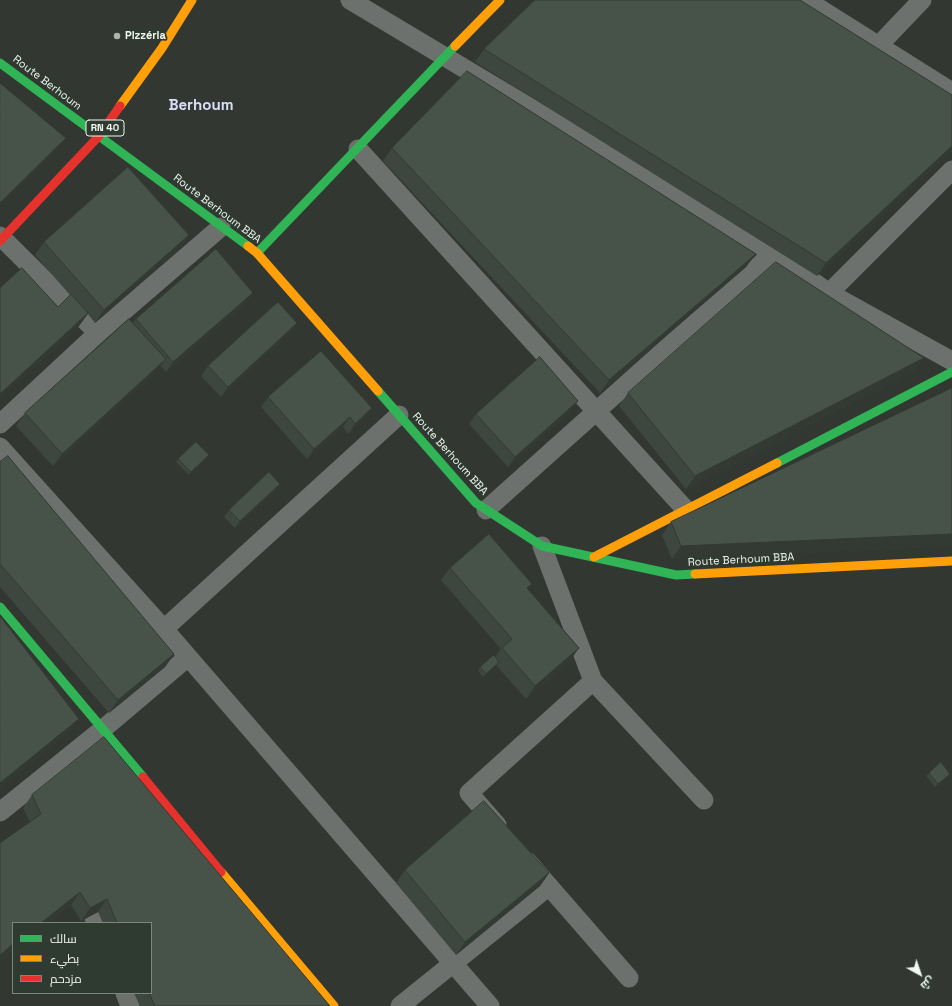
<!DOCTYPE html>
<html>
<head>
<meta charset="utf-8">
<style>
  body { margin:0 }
  #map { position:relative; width:952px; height:1006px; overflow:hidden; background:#323732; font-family:"Space Grotesk",Cairo,sans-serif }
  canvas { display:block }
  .legend { position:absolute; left:12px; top:922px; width:140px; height:72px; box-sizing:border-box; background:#2f3a31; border:1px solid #7c867e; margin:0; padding:5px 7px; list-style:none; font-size:12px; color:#f0f7f1 }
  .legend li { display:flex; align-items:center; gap:8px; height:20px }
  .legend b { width:20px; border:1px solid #7c867e }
  .north { position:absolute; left:900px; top:954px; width:40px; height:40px; -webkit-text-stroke:3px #2f3a31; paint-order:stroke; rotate:140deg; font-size:11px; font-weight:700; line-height:16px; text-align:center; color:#f0f7f1 }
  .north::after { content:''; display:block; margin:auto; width:14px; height:18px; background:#f0f7f1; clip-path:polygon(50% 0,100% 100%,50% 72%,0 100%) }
</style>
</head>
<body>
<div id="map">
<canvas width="952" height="1006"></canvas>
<ul class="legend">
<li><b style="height:5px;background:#30b455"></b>سالك</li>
<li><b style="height:5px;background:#ff9f0a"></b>بطيء</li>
<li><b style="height:5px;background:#e5322d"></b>مزدحم</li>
</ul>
<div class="north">ش</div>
</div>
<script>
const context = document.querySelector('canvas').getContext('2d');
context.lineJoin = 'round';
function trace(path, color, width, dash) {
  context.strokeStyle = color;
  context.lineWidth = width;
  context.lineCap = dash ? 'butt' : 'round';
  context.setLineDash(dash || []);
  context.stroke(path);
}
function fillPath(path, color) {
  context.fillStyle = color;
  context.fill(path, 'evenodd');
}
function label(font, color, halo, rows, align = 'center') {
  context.font = font + ' "Space Grotesk",sans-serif';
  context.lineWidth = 3.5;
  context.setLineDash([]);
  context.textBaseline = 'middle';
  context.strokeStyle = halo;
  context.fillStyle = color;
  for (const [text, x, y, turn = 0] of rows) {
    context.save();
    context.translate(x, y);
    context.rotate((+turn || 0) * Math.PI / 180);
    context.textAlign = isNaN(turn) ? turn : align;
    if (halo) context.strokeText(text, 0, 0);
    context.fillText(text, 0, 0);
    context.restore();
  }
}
const street = new Path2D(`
  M350,0L773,253L829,293L952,361
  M806,0L952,92
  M879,45L922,0
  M358,149L686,510
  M0,236L98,333
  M829,293L952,170
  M0,424L98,333L221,227
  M0,447L164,629L490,1006
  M486,510L773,253
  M164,629L399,415
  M593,681L704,800
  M0,812L103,729L188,657
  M497,825L469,793L593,681L542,546
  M527,861L629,978
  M94,918L96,923
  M125,993L130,1006
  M400,1006L549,886`);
const fast = new Path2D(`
  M0,63L248,246
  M257,253L455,46
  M378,391L476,503L542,546L676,575L695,574
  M777,463L952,372
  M0,607L143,777`);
const slow = new Path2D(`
  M455,46L500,0
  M120,106L162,48L192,0
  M248,246L257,253L378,391
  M594,557L777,463
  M695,574L952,561
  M221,872L334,1006`);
const jam = new Path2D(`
  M0,241L99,136L120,106
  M143,777L221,872`);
const wall = new Path2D(`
  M484,49L952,95V151L817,276L475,62Z
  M392,148L746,267L600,393L383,161Z
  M189,235L180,248L95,323L88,314L79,326L0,398L58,307L70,295L35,255L44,242Z
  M246,303L166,372L161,366L156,372L53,466L16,426L25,413L133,323L136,319Z
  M297,323L290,333L221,397L201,376L208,366Z
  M915,371L686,489L619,406L628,393Z
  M952,388V546L672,559L662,535L671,522Z
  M268,397L365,418L348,434L343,427L307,459L261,407Z
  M571,411L508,467L469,424L476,414Z
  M178,459H206L189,475L176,462Z
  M0,462L174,654L165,667L109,713L0,587Z
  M280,484L275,491L235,528L224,517L229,510Z
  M450,568L528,590L570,661L526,699L496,665L483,677L478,671L480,667L495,657L501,649L441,580Z
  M929,773L948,777L935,787L926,776Z
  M32,795L330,1006H140L134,993H151V923H103L98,912L81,921L71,905L0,960V843L30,822L23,808Z
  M405,870L549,873L540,886L456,955L396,883Z`);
const shadedWall = new Path2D(`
  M66,138L57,150L0,207V203L1,202Z
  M952,146V151L817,276L826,263Z
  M189,235L180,248L95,323L104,310Z
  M756,254L746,267L600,393L609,380Z
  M253,293L246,303L166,372L173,362Z
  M88,313L79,326L0,398V394Z
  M297,323L290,333L221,397L228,387Z
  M924,358L915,371L686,489L695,476Z
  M166,359L156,372L53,466L62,454Z
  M578,401L571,411L508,467L515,457Z
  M372,408L365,418L348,434L355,424Z
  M350,417L343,427L307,459L314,449Z
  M209,455L206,459L189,475L191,472Z
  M280,484L275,491L235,528L240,521Z
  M952,534V546L672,559L681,546Z
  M579,648L570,661L526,699L535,686Z
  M174,654L165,667L109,713L118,700Z
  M79,719L70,732L0,789V783Z
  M950,774L948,777L935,787L938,784Z
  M549,873L540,886L456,955L465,942Z
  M80,892L71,905L48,923H41Z
  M107,899L98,912L81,921L90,908Z
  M13,944V950L0,960V955Z`);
const building = new Path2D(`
  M535,0H800L952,95V146L826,263L484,49Z
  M467,71L756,254L609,380L392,148Z
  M0,83L66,138L1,202H0Z
  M128,167L189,235L104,310L44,242Z
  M216,249L253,293L173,362L136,319Z
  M776,262L924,358L695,476L628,393Z
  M22,268L58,307L71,294L88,313L0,394V288Z
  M278,302L297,323L228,387L208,366Z
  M129,319L166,359L62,454L25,413Z
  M321,351L372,408L355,424L350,417L314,449L268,397Z
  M540,357L578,401L515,457L476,414Z
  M952,388V534L681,546L671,522Z
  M196,442L209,455L191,472L178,459Z
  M8,456L174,654L118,700L0,564V462Z
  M269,472L280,484L240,521L229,510Z
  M489,534L532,584L527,588L579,648L535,686L502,648L512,639L450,568Z
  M0,616L79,719L0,783Z
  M494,655L499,662L486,674L480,667Z
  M104,737L330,1006H155L149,993H151V923H117L107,899L90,908L80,892L41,923H13V944L0,955V843L41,814L32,795Z
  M941,762L950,774L938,784L929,773Z
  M484,801L549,873L465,942L405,870Z`);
const markers = [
  [117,36,4,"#aeb4ae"]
];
const shields = [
  [105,128,38]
];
const shieldNames = [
  ["RN 40",105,128]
];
const poiNames = [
  ["Pizzéria",125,36]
];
const streetNames = [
  ["Route Berhoum",47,83,37],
  ["Route Berhoum BBA",217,209,37],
  ["Route Berhoum BBA",450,454,48],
  ["Route Berhoum BBA",741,560,-3]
];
const districtNames = [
  ["Berhoum",201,106]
];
trace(street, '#6c716d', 19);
trace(fast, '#30b455', 9);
trace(slow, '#ff9f0a', 9);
trace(jam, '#e5322d', 9);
fillPath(wall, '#3d473f');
fillPath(shadedWall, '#323a33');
fillPath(building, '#475349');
trace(building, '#323a33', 1);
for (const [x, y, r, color] of markers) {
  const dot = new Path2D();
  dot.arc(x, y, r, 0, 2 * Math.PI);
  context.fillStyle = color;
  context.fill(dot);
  trace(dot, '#2f3a31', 1.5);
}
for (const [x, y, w] of shields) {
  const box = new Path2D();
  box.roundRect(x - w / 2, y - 8, w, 16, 3);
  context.fillStyle = '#2f3a31';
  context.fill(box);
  trace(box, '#f0f7f1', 1);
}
label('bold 10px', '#f0f7f1', null, shieldNames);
label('bold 11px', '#f0f7f1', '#2f3a31', poiNames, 'left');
label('11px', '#f0f7f1', '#2f3a31', streetNames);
label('bold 15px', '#dfdcf9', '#2f3a31', districtNames);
</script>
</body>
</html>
